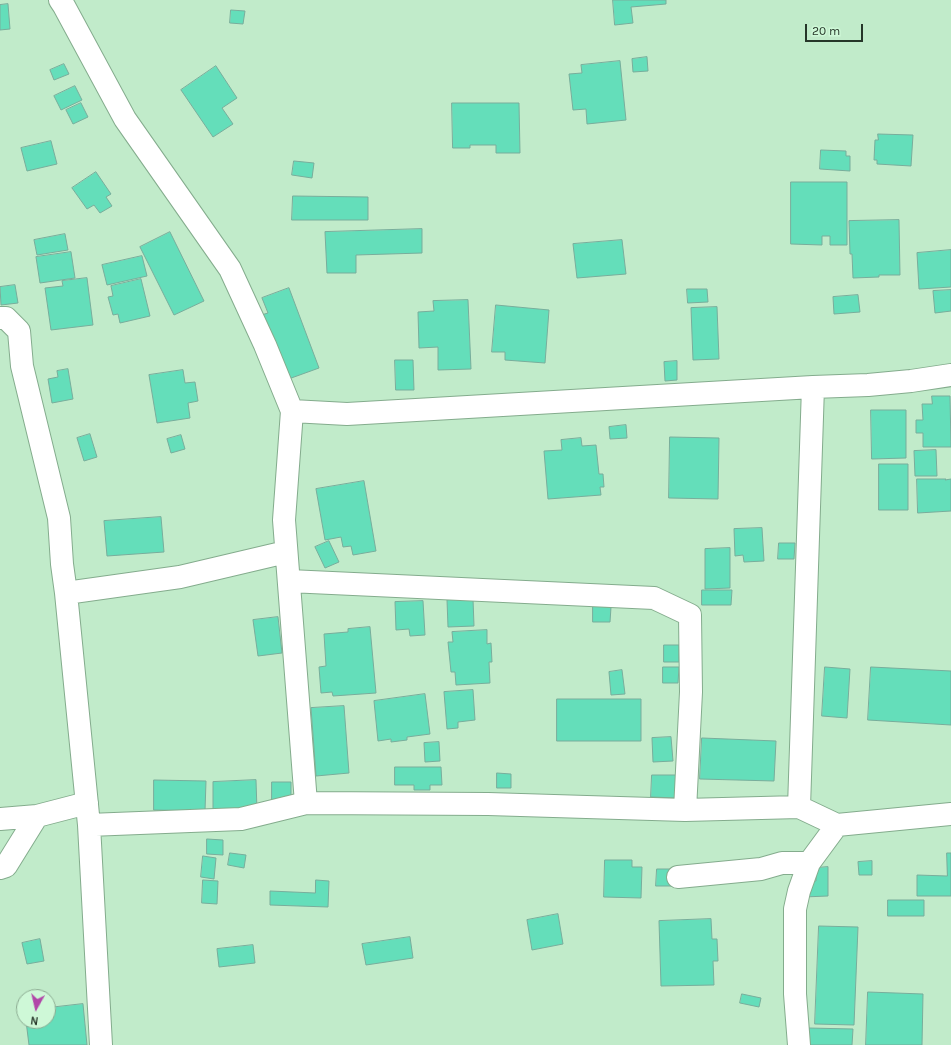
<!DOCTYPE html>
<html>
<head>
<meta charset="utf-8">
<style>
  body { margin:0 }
  #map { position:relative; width:951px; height:1045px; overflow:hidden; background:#c1ebca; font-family:Karla,sans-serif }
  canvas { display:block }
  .north { position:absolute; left:16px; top:989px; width:40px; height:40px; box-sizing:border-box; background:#cef8d7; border:1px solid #8baa91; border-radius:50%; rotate:188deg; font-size:11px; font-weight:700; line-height:16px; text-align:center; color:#263629 }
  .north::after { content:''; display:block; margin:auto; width:14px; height:18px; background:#b147a8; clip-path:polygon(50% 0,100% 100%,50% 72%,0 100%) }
  .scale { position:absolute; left:805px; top:24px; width:58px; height:18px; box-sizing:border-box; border:2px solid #263629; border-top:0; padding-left:5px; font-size:12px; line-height:14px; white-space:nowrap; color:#263629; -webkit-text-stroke:3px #cef8d7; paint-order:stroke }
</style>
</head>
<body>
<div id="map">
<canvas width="951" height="1045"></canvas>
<div class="north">N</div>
<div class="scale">20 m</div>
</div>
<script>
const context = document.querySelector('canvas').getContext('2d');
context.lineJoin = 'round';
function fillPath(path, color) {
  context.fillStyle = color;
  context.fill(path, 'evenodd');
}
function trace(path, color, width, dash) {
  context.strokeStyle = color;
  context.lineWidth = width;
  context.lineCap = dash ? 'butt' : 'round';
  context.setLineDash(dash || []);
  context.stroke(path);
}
const building = new Path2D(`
  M613,0H666V4L631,7L633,23L615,25Z
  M8,4L10,29L0,30V5Z
  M231,10L245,11L243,24L230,23Z
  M647,57L648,71L633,72L632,59Z
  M620,61L626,120L587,124L586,109L573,110L569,74L582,73L581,65Z
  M64,64L69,74L54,80L50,70Z
  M216,66L237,98L222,108L233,124L213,137L181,90Z
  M75,86L82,100L61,110L54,96Z
  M81,103L88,117L73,124L66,110Z
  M452,103H519L520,153H496V145H470V148H453Z
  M878,134L913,135L911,166L877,164V160H874L875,140H878Z
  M51,141L57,164L27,171L21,148Z
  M821,150L846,151V156H850V171L820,169Z
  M294,161L314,163L312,178L292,175Z
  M96,172L111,194L106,197L112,206L100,213L94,205L87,209L72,188Z
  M791,182H847V245H830V236H822V245L791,244Z
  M293,196L368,197V220H292Z
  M899,220L900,275H879V277L853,278L852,254H850L849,221Z
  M422,229V253L356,255V273H327L325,232Z
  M170,232L204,301L174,315L140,247Z
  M65,234L68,250L37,255L34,240Z
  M622,240L626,274L577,278L573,244Z
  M951,250V287L919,289L917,253Z
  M71,252L75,278L40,283L36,257Z
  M142,256L147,276L107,285L102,265Z
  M87,278L93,325L51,330L45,288L63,286L62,281Z
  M141,279L150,316L120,323L118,314L113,315L108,297L113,296L111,286Z
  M15,285L18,303L1,305L0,287Z
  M289,288L319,368L283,381L258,316L268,313L262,298Z
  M687,289H707L708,302L688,303Z
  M951,290V311L935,313L933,291Z
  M858,295L860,312L834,314L833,297Z
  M468,300L471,369L438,370V347L419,348L418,312L434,311L433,301Z
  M496,305L549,310L545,363L505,360V352H492Z
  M717,307L719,359L693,360L691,308Z
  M395,360H413L414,390H396Z
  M677,361V380L665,381L664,362Z
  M68,369L73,399L52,403L48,379L58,377L57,371Z
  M183,370L185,383L195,382L198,401L188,403L190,418L157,423L149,375Z
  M932,396H950L951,447H923V433H916V420H923L922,404H932Z
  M871,410H906V458L872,459Z
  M626,425L627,438L610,439L609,427Z
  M90,434L97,457L84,461L77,438Z
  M181,435L185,449L171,453L167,439Z
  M670,437L719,438L718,499L669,498Z
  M581,438L582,446L596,445L599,474H603L604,487H600L601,495L548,499L544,451L562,450L561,440Z
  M936,450L937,476H915L914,451Z
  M879,464H908V510H879Z
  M917,479H946L945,480L951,479V511L918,513Z
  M364,481L376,551L353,555L351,546L343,547L341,537L325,540L316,489Z
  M161,517L164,552L107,556L104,521Z
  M762,528L764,561L744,562L743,555L735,556L734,529Z
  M329,541L339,562L325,568L315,547Z
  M779,543H795L794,559H778Z
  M730,548V588L705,589V549Z
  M702,590H732L731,605H702Z
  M473,599L474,626L448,627L447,600Z
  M423,601L425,635L410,636L409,629L396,630L395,602Z
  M593,606L611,607L610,622H593Z
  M278,617L282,653L258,656L253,620Z
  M370,627L376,693L333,696L332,692L321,693L319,667L326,666L324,634L348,632V629Z
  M487,630V644L491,643L492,662H489L490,683L456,685L455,672H451L448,642H453L452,632Z
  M664,645H679V662H664Z
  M663,667H679L678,683H663Z
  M825,667L850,669L847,718L822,716Z
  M871,667L951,671V725L868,720Z
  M622,670L625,694L611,695L609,672Z
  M473,690L475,720L458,722V728L447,729L444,692Z
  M425,694L430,734L407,737V740L391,742V739L378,741L374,701Z
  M557,699H641V741H557Z
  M344,706L349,773L316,776L311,708Z
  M671,737L673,761L653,762L652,738Z
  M702,738L776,741L774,781L700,779Z
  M439,742L440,761L425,762L424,743Z
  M395,767H441L442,785H430V790H414V785H395Z
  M497,773L511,774V788H497Z
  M652,775H678L677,798L651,797Z
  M154,780L206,781L205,811L154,810Z
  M256,780L257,811L213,812V782Z
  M272,782H291V805H272Z
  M207,839L223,840V855L207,854Z
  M230,853L246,855L244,868L228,865Z
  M947,853H951V896H917V875L947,876Z
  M203,856L216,858L214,879L201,877Z
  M605,860H632V867H642L641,898L604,897Z
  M872,861V875H859L858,862Z
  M828,867V896L803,897V881H816V868Z
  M657,869H675L674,886H656Z
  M203,880L218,881L217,904L202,903Z
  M316,880L329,881L328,907L270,905V891L315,893Z
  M888,900H924V916H888Z
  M558,914L563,944L532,950L527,920Z
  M711,919L712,939H717L718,961H713L714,985L661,986L659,921Z
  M819,926L858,927L854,1025L815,1024Z
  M410,937L413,958L366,965L362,944Z
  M40,939L44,961L27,964L22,943Z
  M253,945L255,963L219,967L217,949Z
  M868,992L923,994L922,1045H866Z
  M742,994L761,998L759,1007L740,1003Z
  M83,1004L87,1045H29L26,1021H48V1008Z
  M808,1028L853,1029L852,1045H807Z`);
const minor = new Path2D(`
  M60,0L64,6L125,119L230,269L265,345L292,411
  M0,318H6L19,331L22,366L59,518L62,564L66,593L89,825L101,1045
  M813,387L868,385L911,381L951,375
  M289,581L654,598L690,615L691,692L685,810
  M66,593L180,577L286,552
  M306,803L284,520L292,411L347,414L813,387L799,807
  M0,819L37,816L87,803
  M89,825L241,819L306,803L488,804L685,810L799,807L837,825L951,814
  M0,868L6,866L37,816
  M678,877L761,869L782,863H809
  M799,1045L795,994V909L799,891L809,863L837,825`);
fillPath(building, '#64deba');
trace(building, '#78ad9b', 1);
trace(minor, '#84ac8d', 24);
trace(minor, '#fff', 22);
</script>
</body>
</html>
